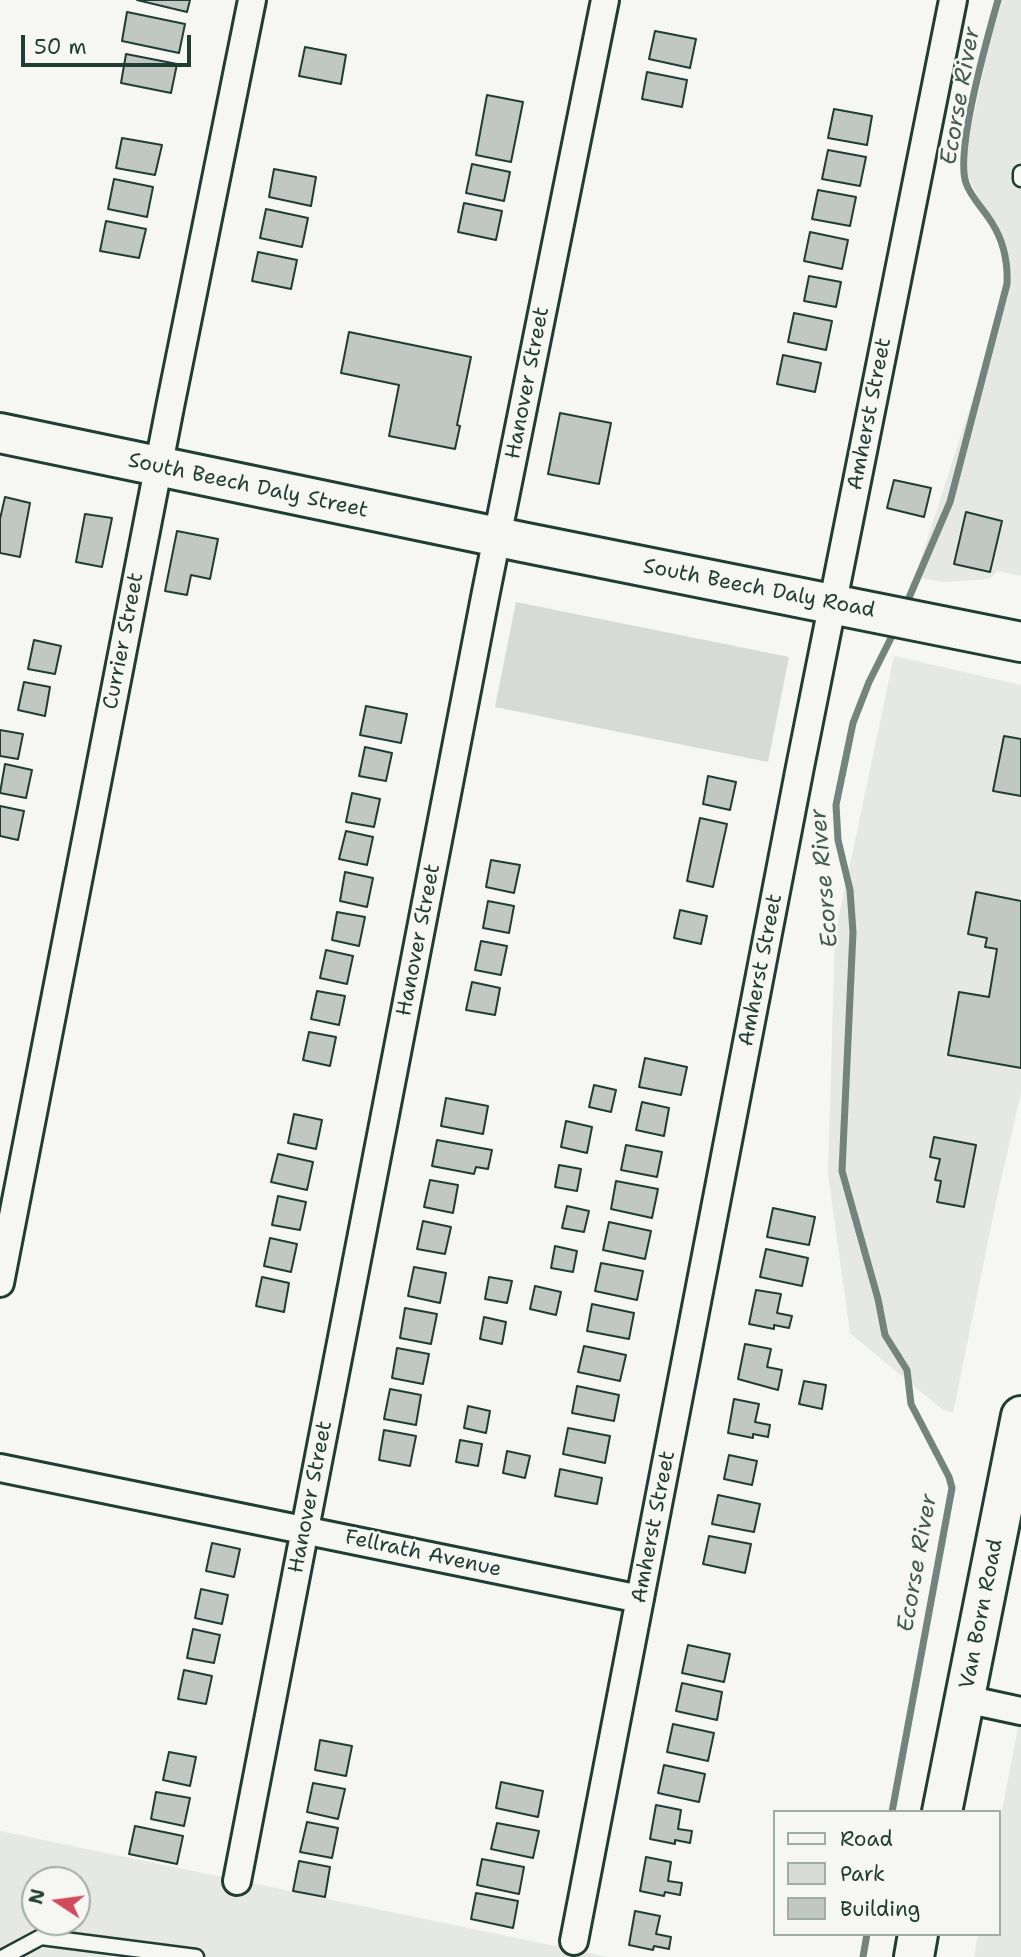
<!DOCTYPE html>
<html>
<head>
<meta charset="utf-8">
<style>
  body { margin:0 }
  #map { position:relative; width:1021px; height:1957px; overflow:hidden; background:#f6f6f2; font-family:"Shantell Sans",sans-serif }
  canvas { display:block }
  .legend { position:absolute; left:773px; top:1810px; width:228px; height:126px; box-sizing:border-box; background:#f6f6f2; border:2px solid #a0aca6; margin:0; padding:9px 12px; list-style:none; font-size:21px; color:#1f3d34 }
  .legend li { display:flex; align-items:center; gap:14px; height:35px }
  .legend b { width:35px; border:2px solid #a0aca6 }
  .north { position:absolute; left:21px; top:1866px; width:70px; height:70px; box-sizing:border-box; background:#f6f6f2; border:2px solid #a0aca6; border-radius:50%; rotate:283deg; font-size:19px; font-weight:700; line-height:28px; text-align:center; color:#1f3d34 }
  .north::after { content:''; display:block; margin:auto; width:24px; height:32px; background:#d1495b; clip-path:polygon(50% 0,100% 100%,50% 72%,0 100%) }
  .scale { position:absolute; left:21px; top:35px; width:170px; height:32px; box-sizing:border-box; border:4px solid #1f3d34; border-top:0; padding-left:9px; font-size:21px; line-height:24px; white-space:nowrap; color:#1f3d34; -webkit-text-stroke:5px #f6f6f2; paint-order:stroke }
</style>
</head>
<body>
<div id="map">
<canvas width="1021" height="1957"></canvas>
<ul class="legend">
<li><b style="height:9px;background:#f6f6f2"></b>Road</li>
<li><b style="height:19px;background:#d6dbd6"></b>Park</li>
<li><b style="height:19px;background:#c1c8c3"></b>Building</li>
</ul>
<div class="north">N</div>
<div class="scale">50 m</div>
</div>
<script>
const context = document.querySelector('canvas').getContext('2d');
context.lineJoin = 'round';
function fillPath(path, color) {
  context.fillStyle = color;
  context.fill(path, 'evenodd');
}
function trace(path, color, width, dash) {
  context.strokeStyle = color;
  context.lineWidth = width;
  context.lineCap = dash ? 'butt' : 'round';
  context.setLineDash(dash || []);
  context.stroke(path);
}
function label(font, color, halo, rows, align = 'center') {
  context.font = font + ' "Shantell Sans",sans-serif';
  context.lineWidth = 5;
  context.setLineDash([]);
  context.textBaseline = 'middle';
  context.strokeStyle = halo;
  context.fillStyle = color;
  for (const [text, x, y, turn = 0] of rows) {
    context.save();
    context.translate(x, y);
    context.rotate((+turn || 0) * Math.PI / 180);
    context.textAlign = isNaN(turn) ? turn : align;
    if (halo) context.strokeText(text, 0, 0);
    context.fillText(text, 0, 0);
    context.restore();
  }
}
const built = new Path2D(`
  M998,0H1021V576L998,571L989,579L944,582L915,577L985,361L1008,264L992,222L963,168Z
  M894,656L1021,685V1093L996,1202L953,1413L943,1410L850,1333L828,1174L835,935Z
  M1021,1712V1957H974L978,1934H998V1831Z
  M0,1831L608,1957H0ZM35,1880H77V1922H35Z`);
const green = new Path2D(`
  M516,602L789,657L768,762L495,707Z`);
const stream = new Path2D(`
  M905,607L950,502L1007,284C1008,262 1004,242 992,223C984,209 971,198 966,183C955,152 988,35 998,0
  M892,1812L952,1488L949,1477L911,1404L907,1370L885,1335L878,1299L842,1171L853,932L850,890L838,840L836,805L853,723L869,682L896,628
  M863,1957L867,1934`);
const building = new Path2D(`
  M137,0H190L187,12Z
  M127,12L185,24L179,53L122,41Z
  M655,31L696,39L690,68L649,59Z
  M305,47L346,55L341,84L299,76Z
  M126,54L177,64L171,93L121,83Z
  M647,72L687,80L682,107L642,99Z
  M487,95L523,102L511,162L476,155Z
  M834,109L872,116L867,145L828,138Z
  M122,138L162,145L155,175L116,168Z
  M828,150L866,157L860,186L822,179Z
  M472,164L510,172L504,201L466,193Z
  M274,169L316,177L311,206L269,197Z
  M114,179L153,187L147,217L108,209Z
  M818,190L856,197L850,226L812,219Z
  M464,203L502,211L496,240L458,232Z
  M266,209L308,218L302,247L260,238Z
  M106,221L146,229L139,258L100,251Z
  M810,232L848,240L842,269L804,261Z
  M258,252L297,260L291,289L252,281Z
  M809,276L841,282L836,307L804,301Z
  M794,313L832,321L826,350L788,342Z
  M349,332L471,357L457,425L460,426L455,449L389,436L399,385L341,373Z
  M783,355L821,363L815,392L777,384Z
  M560,413L611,423L599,484L548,474Z
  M894,480L931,488L924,517L887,508Z
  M5,497L30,503L20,557L0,553V519Z
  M966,512L1002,521L990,572L954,564Z
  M85,514L112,518L102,567L76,562Z
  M177,531L218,539L210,579L191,575L187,595L165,591Z
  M34,640L61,646L55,674L28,669Z
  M24,682L50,687L45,716L18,710Z
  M366,706L407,714L401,743L360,735Z
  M0,730L23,734L18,759L0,756Z
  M1004,736L1021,739V796L993,791Z
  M365,747L392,753L386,781L359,776Z
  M5,764L32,770L26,798L0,793Z
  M708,776L736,782L730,810L703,804Z
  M352,793L380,799L374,827L346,822Z
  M0,806L24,811L18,840L0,836Z
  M700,818L727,824L713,887L687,881Z
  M346,831L373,837L367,865L339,859Z
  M491,860L520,865L514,893L486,887Z
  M345,872L373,878L367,907L340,901Z
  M976,892L1021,901V1068L948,1055L959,992L989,997L997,949L985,947L987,938L968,934Z
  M488,901L514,906L509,933L483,928Z
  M680,910L707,916L701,944L674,938Z
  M337,912L365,917L359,946L332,940Z
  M481,941L507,946L501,975L475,970Z
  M326,950L353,956L347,984L320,978Z
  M472,982L500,988L495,1015L466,1010Z
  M317,991L345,996L339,1025L311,1019Z
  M309,1032L336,1037L330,1066L303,1060Z
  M645,1058L687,1067L681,1095L639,1087Z
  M594,1085L616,1090L611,1112L589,1107Z
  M446,1098L488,1106L483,1134L441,1126Z
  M642,1102L669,1108L664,1136L636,1130Z
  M294,1114L322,1120L316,1149L288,1143Z
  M566,1121L592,1127L587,1153L561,1147Z
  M934,1137L976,1145L964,1207L937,1202L941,1181L935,1180L940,1159L930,1157Z
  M437,1140L492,1150L488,1169L476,1167L474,1174L432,1166Z
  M626,1145L662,1152L657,1177L621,1170Z
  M278,1154L313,1162L307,1190L271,1182Z
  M559,1165L581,1169L577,1191L555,1187Z
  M430,1180L458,1185L453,1213L424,1207Z
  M616,1181L658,1189L652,1218L611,1209Z
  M278,1196L306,1202L300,1230L272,1225Z
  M567,1206L589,1211L584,1232L562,1228Z
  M773,1208L815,1217L809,1245L767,1237Z
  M423,1221L451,1227L445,1254L417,1249Z
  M609,1222L651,1231L645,1259L603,1250Z
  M270,1238L297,1244L291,1272L264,1266Z
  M555,1246L577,1251L573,1272L551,1268Z
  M766,1249L808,1258L802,1286L760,1277Z
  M601,1263L643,1271L637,1300L595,1291Z
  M414,1267L446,1273L440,1303L408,1296Z
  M262,1277L289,1283L284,1312L256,1306Z
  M489,1277L512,1281L507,1303L485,1299Z
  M535,1286L561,1292L556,1315L530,1309Z
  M756,1290L781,1294L777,1313L792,1316L789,1328L774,1325V1329L749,1324Z
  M592,1304L634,1313L629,1339L587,1331Z
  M405,1308L437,1314L431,1344L400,1338Z
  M484,1317L506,1322L502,1344L480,1339Z
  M745,1344L771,1349L767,1367L782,1370L778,1390L738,1379Z
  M584,1346L626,1355L620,1381L578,1372Z
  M397,1348L429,1354L423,1384L392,1378Z
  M804,1381L826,1385L822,1409L799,1404Z
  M577,1386L619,1395L614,1421L572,1413Z
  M390,1389L421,1395L416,1425L384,1419Z
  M734,1399L759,1404L755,1422L770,1425L768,1437L753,1434V1438L728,1433Z
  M468,1406L490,1411L486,1433L464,1428Z
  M568,1428L610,1436L605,1463L563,1454Z
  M384,1430L416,1436L410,1466L379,1460Z
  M460,1440L482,1444L478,1466L456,1462Z
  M507,1451L530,1456L525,1478L503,1473Z
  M729,1455L757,1461L752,1485L724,1479Z
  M560,1469L602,1478L597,1504L555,1496Z
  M718,1495L760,1504L754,1532L712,1524Z
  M709,1536L751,1544L745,1573L703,1564Z
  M212,1543L240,1549L234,1577L206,1571Z
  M201,1589L228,1595L222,1624L195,1618Z
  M193,1629L220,1635L214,1663L187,1658Z
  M688,1645L730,1654L724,1682L682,1673Z
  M184,1670L212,1676L206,1704L178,1699Z
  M682,1683L722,1692L717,1720L676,1711Z
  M673,1724L714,1733L708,1761L667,1752Z
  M320,1740L352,1746L346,1776L315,1770Z
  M169,1752L196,1757L190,1786L163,1780Z
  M664,1765L705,1774L699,1802L658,1793Z
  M501,1782L543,1791L538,1817L496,1808Z
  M313,1783L345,1789L338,1819L307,1812Z
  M156,1792L190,1798L184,1826L151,1819Z
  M656,1805L681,1810L678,1829L692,1831L690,1843L675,1840V1844L650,1839Z
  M307,1822L338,1828L332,1858L300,1852Z
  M497,1823L539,1831L533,1858L491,1849Z
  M135,1826L183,1836L177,1864L129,1854Z
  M646,1857L671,1862L668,1881L682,1883L680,1895L665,1892L664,1896L640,1891Z
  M482,1859L524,1867L519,1894L477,1885Z
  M299,1861L330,1867L325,1897L293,1891Z
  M476,1893L518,1901L513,1928L471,1919Z
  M635,1911L660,1916L656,1934L671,1937L669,1949L654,1946L653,1950L629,1945Z`);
const lane = new Path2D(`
  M1021,173V179
  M4,1957L41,1937L196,1957`);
const street = new Path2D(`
  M0,1283L170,407L252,0
  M0,1468L640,1599
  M965,1699L1021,1711
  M237,1881L486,592L605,0
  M574,1941L800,767L953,0`);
const secondary = new Path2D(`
  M0,433L522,542L1021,642
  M942,1812L1021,1416
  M914,1957L918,1934`);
const streetNames = [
  ["Hanover Street",528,383,-79],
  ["Amherst Street",870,414,-79],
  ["South Beech Daly Street",248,486,12],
  ["South Beech Daly Road",759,589,11],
  ["Currier Street",124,641,-79],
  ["Hanover Street",419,940,-79],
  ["Amherst Street",761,970,-79],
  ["Hanover Street",311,1497,-79],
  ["Amherst Street",654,1527,-79],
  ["Fellrath Avenue",423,1554,12],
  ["Van Born Road",982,1614,-79]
];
const waterNames = [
  ["Ecorse River",961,96,-80],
  ["Ecorse River",825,878,-95],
  ["Ecorse River",918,1563,-80]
];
fillPath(built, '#e6e8e4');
fillPath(green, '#d6dbd6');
trace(stream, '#72847d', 7);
fillPath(building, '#c1c8c3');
trace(building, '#1f3d34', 2);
trace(lane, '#1f3d34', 19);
trace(street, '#1f3d34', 32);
trace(secondary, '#1f3d34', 44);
trace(lane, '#f6f6f2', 14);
trace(street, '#f6f6f2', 26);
trace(secondary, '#f6f6f2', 38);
label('21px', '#1f3d34', '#f6f6f2', streetNames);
label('italic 23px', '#425a52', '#f6f6f2', waterNames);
</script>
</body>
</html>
